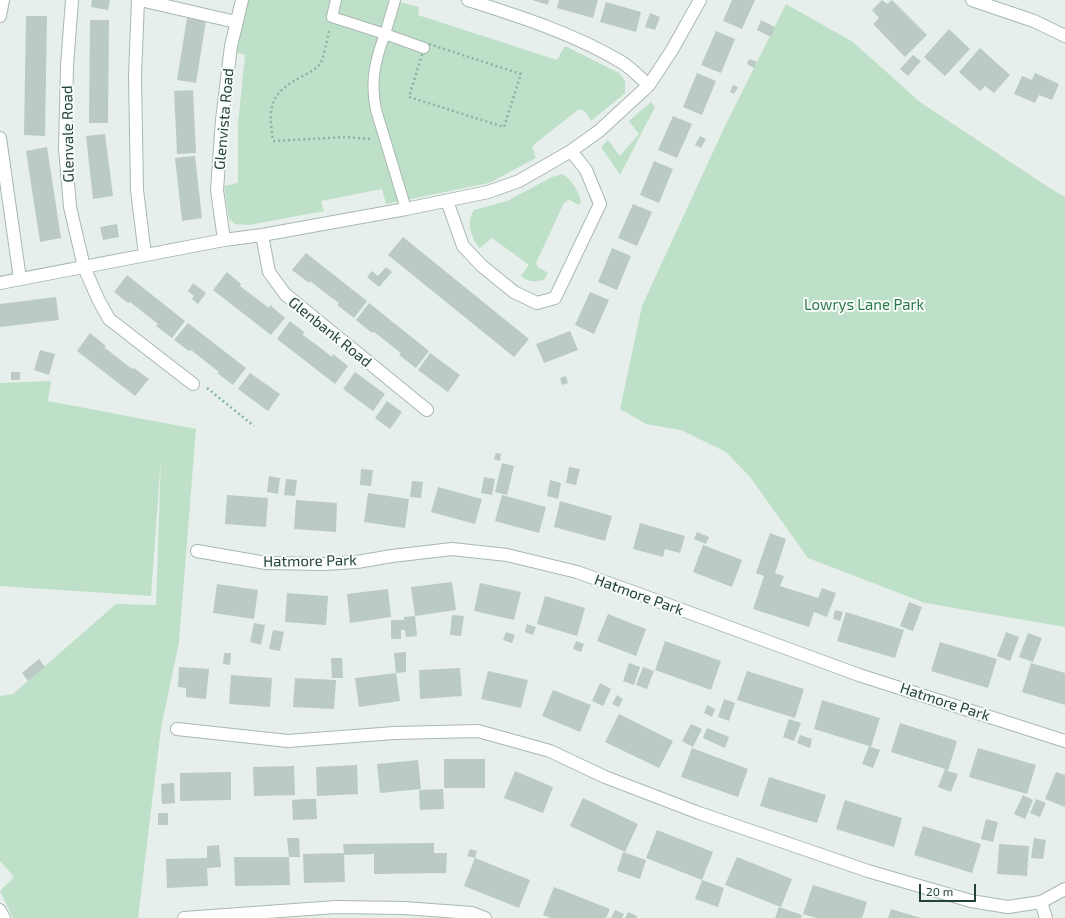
<!DOCTYPE html>
<html>
<head>
<meta charset="utf-8">
<style>
  body { margin:0 }
  #map { position:relative; width:1065px; height:918px; overflow:hidden; background:#e6efeb; font-family:"Exo 2",sans-serif }
  canvas { display:block }
  .scale { position:absolute; left:919px; top:884px; width:57px; height:18px; box-sizing:border-box; border:2px solid #24423a; border-top:0; padding-left:5px; font-size:12px; line-height:14px; white-space:nowrap; color:#24423a; -webkit-text-stroke:3px #f7fbf9; paint-order:stroke }
</style>
</head>
<body>
<div id="map">
<canvas width="1065" height="918"></canvas>
<div class="scale">20 m</div>
</div>
<script>
const context = document.querySelector('canvas').getContext('2d');
context.lineJoin = 'round';
function fillPath(path, color) {
  context.fillStyle = color;
  context.fill(path, 'evenodd');
}
function trace(path, color, width, dash) {
  context.strokeStyle = color;
  context.lineWidth = width;
  context.lineCap = dash ? 'butt' : 'round';
  context.setLineDash(dash || []);
  context.stroke(path);
}
function label(font, color, halo, rows, align = 'center') {
  context.font = font + ' "Exo 2",sans-serif';
  context.lineWidth = 4;
  context.setLineDash([]);
  context.textBaseline = 'middle';
  context.strokeStyle = halo;
  context.fillStyle = color;
  for (const [text, x, y, turn = 0] of rows) {
    context.save();
    context.translate(x, y);
    context.rotate((+turn || 0) * Math.PI / 180);
    context.textAlign = isNaN(turn) ? turn : align;
    if (halo) context.strokeText(text, 0, 0);
    context.fillText(text, 0, 0);
    context.restore();
  }
}
const green = new Path2D(`
  M245,0H391L419,7L418,15L557,60L565,46L619,73L625,81V93L591,121L586,112L579,109L532,146L536,158L489,183L386,204L382,189L321,201L324,211L249,225L235,224L229,219L224,186L238,183V124L245,55L235,52Z
  M786,4L853,42L920,102L1048,187L1065,197V627L925,603L808,558L750,477L726,452L681,430L646,424L620,409L642,306L725,126Z
  M651,102L655,107L620,175L601,147L608,140L620,156L639,134L629,121Z
  M563,174C572,181 579,191 581,202L578,205L570,200L566,201L563,205L536,263L538,267L548,273L544,280C534,282 528,282 521,276L529,265L492,238L480,248C471,240 466,221 474,210L507,201L552,177Z
  M51,381L48,401L196,429L179,642L161,728L138,918H13L0,891L14,877L0,861V696L13,694L116,604L156,605L161,458L151,596L0,586V383Z`);
const building = new Path2D(`
  M92,0H110L108,10L91,7Z
  M532,0H549L548,5Z
  M559,0H598L593,18L557,8Z
  M732,0H755L742,29L723,21Z
  M882,0L887,4L892,0L927,35L905,57L873,24L879,18L872,10Z
  M606,2L641,12L636,32L600,22Z
  M650,13L660,17L655,30L645,27Z
  M26,16H47L45,136L24,135Z
  M187,18L206,21L196,83L177,80Z
  M90,20H109L108,123H89Z
  M761,20L775,27L771,37L757,30Z
  M949,29L970,49L945,76L924,57Z
  M716,31L735,39L721,73L701,65Z
  M980,48L1010,75L994,93L985,86L980,91L959,72Z
  M913,55L921,61L908,76L900,69Z
  M749,59L757,62L754,68L747,64Z
  M697,73L716,81L702,115L683,107Z
  M1035,73L1059,84L1052,100L1039,95L1035,103L1014,94L1022,76L1032,80Z
  M733,85L738,87L734,94L730,92Z
  M193,90L196,153L177,154L174,91Z
  M673,116L692,124L677,158L658,150Z
  M105,134L113,196L93,199L86,136Z
  M700,136L706,139L701,148L695,145Z
  M47,147L61,238L40,242L26,151Z
  M195,156L202,218L182,221L175,158Z
  M654,161L673,169L659,203L640,195Z
  M633,204L652,212L637,246L618,238Z
  M117,224L119,237L103,240L100,227Z
  M403,237L529,339L514,357L388,255Z
  M612,248L631,256L617,290L598,282Z
  M306,253L367,301L354,318L337,305L339,303L324,292L310,281L309,283L292,270Z
  M386,267L392,272L379,287L367,277L372,271L378,276Z
  M227,272L241,284L240,286L269,308L270,305L285,318L271,335L213,290Z
  M127,275L185,321L172,338L156,326L158,324L130,302L128,303L114,292Z
  M193,283L206,293L198,304L192,299L194,296L188,291Z
  M590,292L609,300L594,334L575,325Z
  M56,297L59,320L0,327V304Z
  M369,303L429,351L416,368L399,355L401,353L374,332L372,333L356,320Z
  M290,321L304,332L303,335L318,346L332,357L333,354L348,366L335,384L277,339Z
  M188,323L246,368L233,385L217,373L219,372L191,350L189,351L174,340Z
  M570,331L578,350L544,363L536,344Z
  M90,333L106,346L104,347L132,369L134,368L149,379L135,396L77,351Z
  M40,350L55,354L49,375L34,370Z
  M430,353L460,375L448,392L418,370Z
  M11,372H20V380H11Z
  M355,372L385,394L373,411L343,389Z
  M250,373L280,394L268,411L238,389Z
  M566,376L568,383L562,385L560,378Z
  M387,401L402,412L390,429L375,418Z
  M496,453L501,454L500,461L494,459Z
  M502,463L514,466L507,495L495,492Z
  M569,467L580,469L576,485L566,483Z
  M361,469L373,470L371,486L360,485Z
  M269,476L280,478L278,494L267,492Z
  M484,477L495,479L492,495L481,493Z
  M286,479L297,480L295,496L284,495Z
  M550,480L561,483L558,499L547,496Z
  M412,481L423,482L421,498L410,497Z
  M438,487L482,499L475,524L431,512Z
  M368,493L409,499L405,528L364,522Z
  M227,495L268,498L266,527L225,524Z
  M502,495L546,507L539,533L495,521Z
  M296,500L337,503L336,532L294,529Z
  M560,501L612,516L605,541L554,527Z
  M640,523L685,536L680,553L665,549L663,557L633,549Z
  M697,532L709,537L706,544L694,539Z
  M770,533L786,539L775,573L784,576L780,586L818,598L822,588L836,593L827,617L814,612L809,627L753,609L764,576L756,573Z
  M703,545L742,560L732,587L693,572Z
  M452,582L456,610L415,616L411,587Z
  M480,583L521,592L514,620L474,611Z
  M217,584L258,590L254,619L213,613Z
  M388,589L391,617L350,623L347,594Z
  M287,593L328,596L326,625L285,622Z
  M545,596L585,608L577,636L537,624Z
  M909,602L922,607L913,631L900,626Z
  M835,610L843,612L840,621L833,619Z
  M846,612L904,630L895,658L837,641Z
  M608,614L646,629L636,656L597,641Z
  M452,615L464,616L461,636L450,635Z
  M415,616L417,636L406,637L405,630H401V639H391V620H404V617Z
  M254,623L265,625L261,645L250,642Z
  M527,624L536,627L533,635L525,632Z
  M273,630L284,632L280,651L269,649Z
  M506,632L515,635L512,643L503,640Z
  M1006,632L1019,637L1010,661L997,656Z
  M1028,633L1042,638L1033,662L1019,657Z
  M576,641L584,644L581,652L573,649Z
  M665,641L721,661L711,690L655,670Z
  M940,642L997,659L988,688L931,671Z
  M406,652V672L396,673L400,701L359,707L355,678L396,673L394,653Z
  M224,653H231L230,665L223,664Z
  M331,658H342L343,678H332Z
  M39,659L45,667L28,681L22,673Z
  M629,663L640,667L634,685L623,681Z
  M1031,663L1065,673V705L1022,692Z
  M179,667L209,669L206,699L186,697V688L178,687Z
  M643,667L654,671L647,689L636,685Z
  M460,668L462,696L420,699L419,670Z
  M488,671L528,680L521,708L481,699Z
  M747,671L804,689L795,718L737,700Z
  M231,675L272,678L270,707L229,704Z
  M295,678L336,680L334,709L293,707Z
  M600,683L611,689L603,706L592,701Z
  M553,690L591,705L580,732L542,716Z
  M617,695L623,699L619,707L612,704Z
  M724,699L735,703L729,721L718,717Z
  M822,700L880,718L871,747L880,750L873,768L862,764L869,746L814,729Z
  M707,705L715,709L712,717L704,713Z
  M619,714L673,741L659,768L605,742Z
  M789,719L801,723L794,741L783,737Z
  M900,723L957,741L948,771L958,774L951,792L938,787L945,769L891,752Z
  M691,724L702,729L693,747L682,741Z
  M707,728L729,737L725,748L703,738Z
  M800,735L812,739L810,748L797,743Z
  M692,748L748,769L738,797L681,777Z
  M978,748L1036,765L1027,794L969,777Z
  M444,759H485V788H444Z
  M418,760L421,789L380,793L377,764Z
  M357,765L358,794L317,796L316,767Z
  M294,766L295,795L254,796L253,767Z
  M515,771L553,787L543,813L504,798Z
  M231,772V800L180,801V773Z
  M1056,772L1065,775V807L1045,799Z
  M769,777L826,795L817,823L760,806Z
  M174,783L175,803L162,804L161,784Z
  M443,789L444,809L420,810L419,790Z
  M1023,795L1033,800L1025,819L1014,814Z
  M583,798L638,824L625,852L570,826Z
  M304,799H316L317,819L293,820L292,800Z
  M1036,799L1046,803L1040,817L1030,813Z
  M845,800L902,818L894,847L836,829Z
  M158,813H168V825H158Z
  M986,819L998,822L993,842L981,839Z
  M923,826L981,844L972,873L914,855Z
  M657,830L713,852L702,880L646,858Z
  M287,838H299L300,857H289Z
  M1034,838L1046,840L1043,859L1031,858Z
  M434,843V853H447L446,873L374,874V854L344,855L345,882L304,883L303,854L344,853L343,844Z
  M999,844L1029,846L1027,876L997,874Z
  M219,845L221,867L207,868L208,886L167,888L166,859L207,858V846Z
  M470,849L477,851L475,858L530,880L519,908L464,886L475,858L467,856Z
  M623,852L646,860L640,879L617,871Z
  M234,857H289L290,885L235,886Z
  M737,857L792,879L781,907L725,885Z
  M702,880L724,888L718,907L695,899Z
  M813,885L867,902L862,918H816L803,914Z
  M554,887L610,909L606,918H551L543,915Z
  M779,907L802,915L801,918H775Z
  M891,909L921,918H888Z
  M615,910L624,914L622,918H611Z
  M628,912L637,916L636,918H625Z`);
const path = new Path2D(`
  M329,31C327,39 324,58 320,64C317,69 308,73 303,76C269,94 268,106 273,141L346,137L370,139
  M429,44L521,74L504,127L409,97L424,48Z
  M207,388L254,426`);
const lane = new Path2D(`
  M336,0L332,17L385,34L395,0
  M406,209L376,110C370,82 375,60 385,34L424,48
  M0,909L5,918`);
const street = new Path2D(`
  M72,0L67,66L65,148L70,207L84,267L98,299L109,319L193,384
  M138,0L135,76L137,190L145,255
  M140,0L236,22
  M468,0C521,17 575,34 623,63C632,69 640,78 649,85
  M972,0L1034,21L1065,36
  M0,16L3,0
  M0,138L20,279
  M447,201L463,246L482,266L514,292L537,303L555,298L600,204L586,170L571,151
  M262,235L269,272L285,294L427,410
  M224,240L217,190L222,120L231,46L242,0
  M0,283L224,240L262,235L406,209L488,192L519,181L571,151L599,131L649,85L672,50L700,0
  M197,551L266,563L323,564L357,562L392,556L452,549L507,555L577,572L633,592L859,675L1065,741
  M177,729L288,741L394,733L478,731L550,751L605,777L699,813L868,871L971,901L1008,907L1041,902L1065,889
  M1041,902L1046,918
  M184,918L336,907L404,908L472,913L485,918`);
const streetNames = [
  ["Glenvista Road",224,119,-85],
  ["Glenvale Road",68,134,-91],
  ["Glenbank Road",330,332,39],
  ["Hatmore Park",310,561,-1],
  ["Hatmore Park",639,595,20],
  ["Hatmore Park",945,702,18]
];
const parkNames = [
  ["Lowrys Lane Park",864,305]
];
fillPath(green, '#bfe0c8');
fillPath(building, '#bbcac4');
trace(lane, '#a8b8b2', 12);
trace(street, '#a8b8b2', 14);
trace(path, '#86b3a5', 2.5, [2, 3]);
trace(lane, '#fff', 10);
trace(street, '#fff', 12);
label('15px', '#24423a', '#f7fbf9', streetNames);
label('15px', '#2d7a4b', '#f7fbf9', parkNames);
</script>
</body>
</html>
